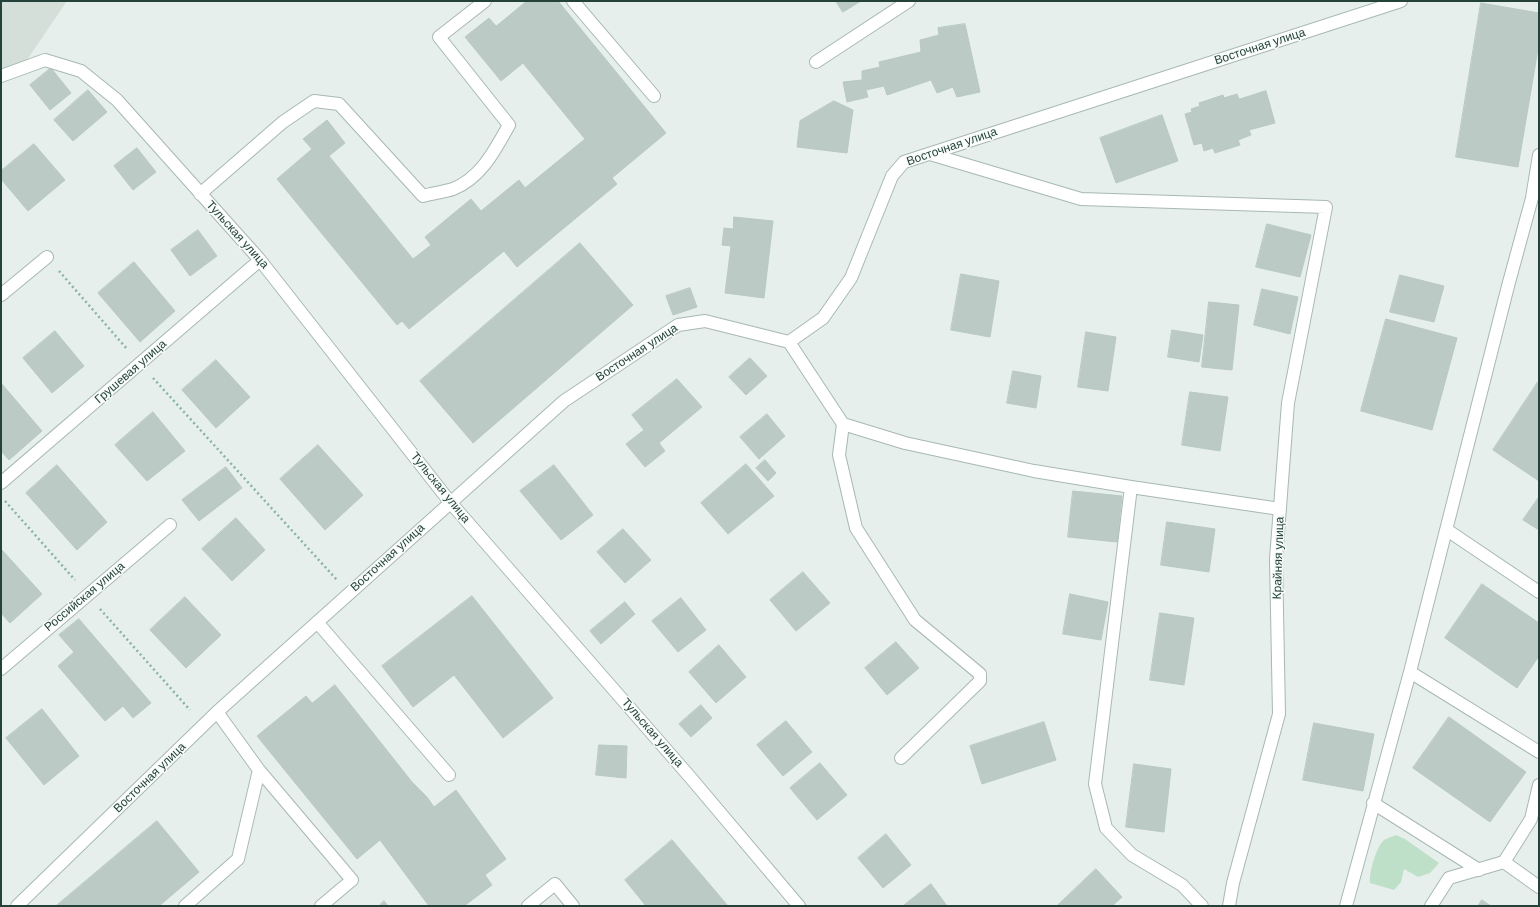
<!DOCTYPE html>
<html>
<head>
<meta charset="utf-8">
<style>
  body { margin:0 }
  #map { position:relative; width:1540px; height:907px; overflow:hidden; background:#e6efeb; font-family:"DM Sans",sans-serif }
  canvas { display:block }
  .frame { position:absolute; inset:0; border:2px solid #24423a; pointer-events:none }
</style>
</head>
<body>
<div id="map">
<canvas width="1540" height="907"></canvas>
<div class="frame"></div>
</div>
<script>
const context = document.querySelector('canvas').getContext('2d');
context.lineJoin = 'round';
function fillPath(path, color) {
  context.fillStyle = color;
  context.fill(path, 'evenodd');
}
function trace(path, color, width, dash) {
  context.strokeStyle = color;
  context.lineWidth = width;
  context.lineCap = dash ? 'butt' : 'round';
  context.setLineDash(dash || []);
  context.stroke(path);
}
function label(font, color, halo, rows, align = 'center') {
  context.font = font + ' "DM Sans",sans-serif';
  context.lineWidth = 3;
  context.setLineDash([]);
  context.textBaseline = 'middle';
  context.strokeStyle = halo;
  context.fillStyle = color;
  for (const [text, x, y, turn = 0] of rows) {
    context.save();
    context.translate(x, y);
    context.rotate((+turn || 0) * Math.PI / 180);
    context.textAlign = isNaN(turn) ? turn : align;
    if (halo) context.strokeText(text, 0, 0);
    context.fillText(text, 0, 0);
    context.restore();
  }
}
const built = new Path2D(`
  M1,1H67L25,63L1,69Z`);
const green = new Path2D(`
  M1396,835L1405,839L1439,863L1430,873L1418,877L1404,869L1401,882L1394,890L1370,883C1369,873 1376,847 1384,840C1387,838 1392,837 1396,835Z`);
const building = new Path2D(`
  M527,1H558L666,133L612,178L617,184L517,267L504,251L409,329L402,321L397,325L277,179L312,149L303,139L327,120L345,143L329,156L413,259L431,245L425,237L471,199L481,211L519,180L525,188L585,139L523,63L501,81L465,37L489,18L496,26Z
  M836,1H861L843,12Z
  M1481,3L1539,13V43L1518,167L1456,157Z
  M965,24L980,92L957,97L953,87L937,93L931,80L887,95L884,86L866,90L868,97L847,102L843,82L862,80V71L880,67L879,62L921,52L920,40L939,35L938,28Z
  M51,68L71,93L50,110L30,85Z
  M88,90L107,112L73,141L54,120Z
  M1266,91L1275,123L1249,130L1251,135L1238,140L1240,145L1215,153L1213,148L1204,151L1202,143L1194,145L1185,114L1192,112L1191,109L1200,106L1199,103L1223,95L1224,98L1237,94L1239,99Z
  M834,101L853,110L847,153L797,147L800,121Z
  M1162,115L1178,161L1116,183L1100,138Z
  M34,144L65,180L28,211L1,179V171Z
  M137,148L156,172L133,190L114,166Z
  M734,217L773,221L764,298L725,293L731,246L722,245L724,228L733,229Z
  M1267,224L1311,235L1300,277L1256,267Z
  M198,230L217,256L190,276L171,250Z
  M580,243L633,305L473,443L420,381Z
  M134,262L175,311L140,342L98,293Z
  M961,274L999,281L990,337L951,330Z
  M1400,275L1444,286L1434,322L1390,312Z
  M690,288L697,307L673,315L666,296Z
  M1262,289L1298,297L1290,334L1254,325Z
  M1209,302L1239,305L1232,370L1202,367Z
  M1386,319L1457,338L1432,430L1361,411Z
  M1172,330L1203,335L1199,362L1168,357Z
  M55,331L84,366L52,393L23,358Z
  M1086,332L1116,337L1108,391L1078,387Z
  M750,358L767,376L746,395L729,377Z
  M216,360L250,397L216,428L182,390Z
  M1013,371L1041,376L1036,408L1007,403Z
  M677,379L702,407L659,443L665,451L645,467L626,444L644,430L632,415Z
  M1538,382L1539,383V481L1493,450Z
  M1,383L42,431L9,460L1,451Z
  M1190,392L1228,397L1220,451L1182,445Z
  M153,412L185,451L147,481L115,445Z
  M767,414L785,436L759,459L740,437Z
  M318,445L363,495L325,530L280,479Z
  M765,460L776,473L768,481L756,468Z
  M746,464L774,496L728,534L701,503Z
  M57,465L107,522L77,550L26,493Z
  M554,465L593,515L561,540L520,491Z
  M226,467L242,488L199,521L182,500Z
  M1073,491L1122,496L1117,542L1068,537Z
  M1539,497V530L1523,520Z
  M236,518L265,550L232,581L202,549Z
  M1167,522L1215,529L1209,572L1161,565Z
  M623,529L651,560L625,583L597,552Z
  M1,549L42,594L10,623L1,613Z
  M803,572L830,603L796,631L770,600Z
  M1482,584L1539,623V656L1517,688L1445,638Z
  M1070,594L1108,602L1101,640L1063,634Z
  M472,596L553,698L503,738L454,675L413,707L382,666Z
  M185,597L221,635L186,668L150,630Z
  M681,598L706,630L678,652L652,621Z
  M625,602L635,614L601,644L590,631Z
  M1160,613L1194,618L1184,685L1150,680Z
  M79,619L151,703L133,718L123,706L105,721L58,666L74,652L59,635Z
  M896,642L919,668L887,695L865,668Z
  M719,645L746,677L716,703L689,672Z
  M335,685L412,782L427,797L434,807L456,790L506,859L485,875L492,885L464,906H429L380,840L357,859L257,736L306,696L312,703Z
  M701,705L712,718L691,737L679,724Z
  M42,709L79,756L44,785L6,738Z
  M1449,717L1526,772L1490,822L1413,768Z
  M786,721L812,752L783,776L757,745Z
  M1044,722L1056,760L982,784L970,746Z
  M1314,723L1374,734L1363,791L1303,780Z
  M599,745L627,746L626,778L596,775Z
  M820,763L847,795L817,820L790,788Z
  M1134,764L1171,769L1164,832L1126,827Z
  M157,821L199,872L159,906H64L61,902Z
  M886,834L911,865L883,888L858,858Z
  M672,840L728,906H646L625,880Z
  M1096,869L1122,897L1112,906H1057Z
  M931,884L947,906H903Z
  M1482,900L1491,906H1478Z
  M384,901L388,906H379Z
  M61,902L64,906H56Z`);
const path = new Path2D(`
  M59,271L127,349
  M153,378L337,580
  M5,501L75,580
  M100,609L190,710`);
const minor = new Path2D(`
  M573,1L654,96
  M816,62L909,1
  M1,76L45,60L81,71L117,100L260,260L450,502L690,777L799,906
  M930,154L1081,199L1326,207L1288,403L1276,559L1279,714L1233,883L1229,906
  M200,194L283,122L314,101L339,104L423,196C433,193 444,192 453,189C481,178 495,150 509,125L439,37L485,1
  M1,295L47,257
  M789,342L843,424L905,443L1034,471L1131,487L1280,509
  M843,424L839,455L856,528L915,620L980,674V681L901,758
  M1,483L260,260
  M1131,487L1095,784L1106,828L1132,855L1182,885L1202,906
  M1447,530L1539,592
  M317,622L449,775
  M1,669L170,525
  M1410,672L1539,752
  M217,712L259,770L352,880L321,906
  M1373,803L1479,870
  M1504,862L1539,887
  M17,906L217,712L564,401L678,325L705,321L789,342L823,318L851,278L892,176L904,162L1401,1
  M185,906L238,859L259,770
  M528,906L555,884L573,906
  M1346,906L1410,672L1508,286L1532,198L1539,155
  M1431,906L1449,878L1504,862L1531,819L1539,785`);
const streetNames = [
  ["Восточная улица",1260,47,-18],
  ["Восточная улица",952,147,-19],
  ["Тульская улица",237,235,48],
  ["Восточная улица",637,353,-33],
  ["Грушевая улица",131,372,-41],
  ["Тульская улица",440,488,51],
  ["Восточная улица",388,558,-42],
  ["Крайняя улица",1279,558,-88],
  ["Российская улица",85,597,-40],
  ["Тульская улица",652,733,49],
  ["Восточная улица",150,778,-44]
];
fillPath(built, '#d4dfda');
fillPath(green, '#bfe0c8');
fillPath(building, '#bbcac4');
trace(building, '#b8c9c2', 1);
trace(minor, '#a8b8b2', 14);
trace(path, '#86b3a5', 2.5, [2, 3]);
trace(minor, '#fff', 12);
label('12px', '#24423a', '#f7fbf9', streetNames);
</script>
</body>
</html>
